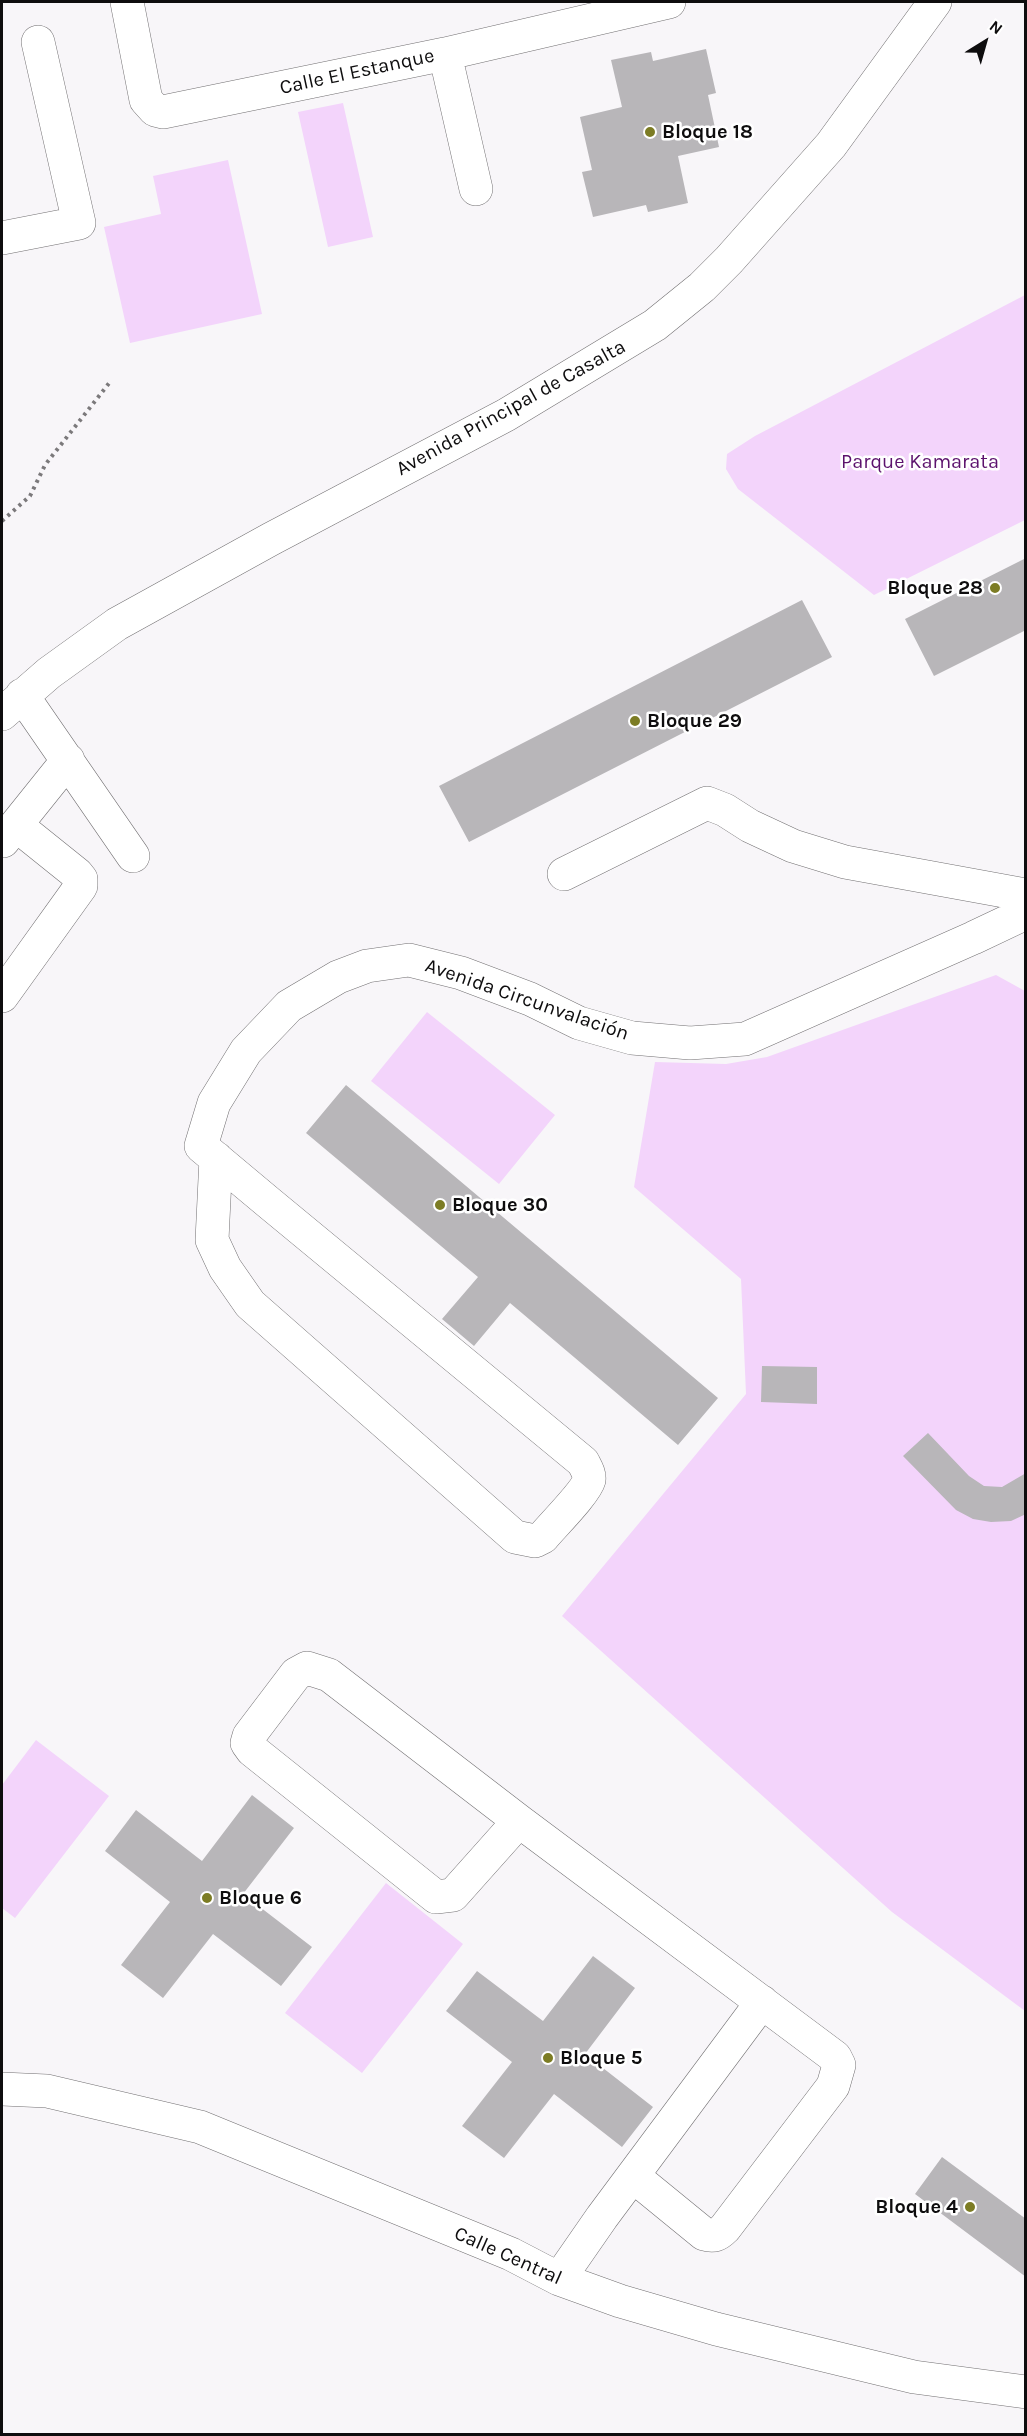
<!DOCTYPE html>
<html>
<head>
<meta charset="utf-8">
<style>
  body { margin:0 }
  #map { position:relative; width:1027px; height:2436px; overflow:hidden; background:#f8f6f9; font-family:Karla,sans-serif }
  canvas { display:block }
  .frame { position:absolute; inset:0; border:3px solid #0e0d0e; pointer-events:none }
  .north { position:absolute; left:955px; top:12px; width:60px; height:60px; -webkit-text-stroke:4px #fff; paint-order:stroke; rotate:37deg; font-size:16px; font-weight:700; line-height:24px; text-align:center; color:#0e0d0e }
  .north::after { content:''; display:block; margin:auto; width:21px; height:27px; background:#0e0d0e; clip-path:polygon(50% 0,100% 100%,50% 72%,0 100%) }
</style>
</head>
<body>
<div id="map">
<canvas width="1027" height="2436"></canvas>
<div class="frame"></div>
<div class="north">N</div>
</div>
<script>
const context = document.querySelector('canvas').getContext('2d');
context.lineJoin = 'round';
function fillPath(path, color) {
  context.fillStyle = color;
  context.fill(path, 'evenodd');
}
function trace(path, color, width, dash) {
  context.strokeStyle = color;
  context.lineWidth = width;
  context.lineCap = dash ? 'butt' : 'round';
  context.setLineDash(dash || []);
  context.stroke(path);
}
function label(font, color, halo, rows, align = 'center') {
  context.font = font + ' Karla,sans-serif';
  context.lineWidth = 5;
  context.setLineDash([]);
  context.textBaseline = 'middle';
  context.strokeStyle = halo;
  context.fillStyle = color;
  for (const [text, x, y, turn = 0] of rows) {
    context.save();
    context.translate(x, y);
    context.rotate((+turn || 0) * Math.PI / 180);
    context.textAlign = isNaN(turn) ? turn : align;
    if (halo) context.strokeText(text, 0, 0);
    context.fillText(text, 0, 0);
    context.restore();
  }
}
const green = new Path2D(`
  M343,103L373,237L328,247L298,112Z
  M228,160L262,314L130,343L104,227L161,214L153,176Z
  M1025,295V520L874,595L738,489L726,469L727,454L755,436Z
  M996,975L1025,991V2011L892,1912L562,1616L746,1394L741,1279L634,1187L655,1062L726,1064L767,1057Z
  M427,1012L555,1115L499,1184L371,1081Z
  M36,1740L109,1796L15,1918L2,1908V1785Z
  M386,1883L463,1944L362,2073L285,2013Z`);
const building = new Path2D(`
  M706,49L716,93L708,95L719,147L678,156L688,203L648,212L646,205L593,217L582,172L592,170L580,117L622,107L611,60L651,52L653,61Z
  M1026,558V630L934,676L905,619Z
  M802,600L832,657L469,842L439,786Z
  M346,1085L718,1398L678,1445L510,1303L474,1346L442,1319L478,1277L306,1133Z
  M762,1366L817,1367V1404L761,1402Z
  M928,1433L969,1476L984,1486L1002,1487L1026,1473V1514L1011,1521L991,1522L973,1519L956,1510L903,1456Z
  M252,1795L294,1828L243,1894L312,1947L281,1986L213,1934L163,1998L121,1965L170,1902L105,1851L136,1810L202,1861Z
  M593,1956L635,1988L585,2054L653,2107L622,2147L554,2094L504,2158L462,2126L512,2062L446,2011L477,1971L543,2021Z
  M942,2157L1026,2219V2277L915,2194Z`);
const path = new Path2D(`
  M2,521L30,496L45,465L110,382`);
const minor = new Path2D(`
  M127,2L146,100L155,110L163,112L445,54L669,2
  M445,54L476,189
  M2,238L79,223L38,42
  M22,695L133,856
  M2,714L49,673L117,624L271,539L506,415L655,325L702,287L729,260L831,145L935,2
  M3,841L68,760
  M564,874L707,803L725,810L750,826L793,846L845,862L1026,895
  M2,996L81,886V879L77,874L16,825
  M216,1158L212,1240L225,1268L250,1304L515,1537L535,1541L543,1537C552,1526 586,1492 589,1480C590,1474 586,1468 583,1462L268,1202L201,1146L214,1103L246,1051L289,1006L338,977L367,966L409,960L461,973L530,999L579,1023L632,1038L690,1043L745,1039L973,938L1026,913
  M519,1821L453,1895L436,1897L252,1750L247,1743L249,1736L296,1674L307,1668L329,1675L519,1821L835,2057L839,2065L833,2086L725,2228C718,2235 714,2237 704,2234L633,2176
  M2,2089L47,2091L200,2127L511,2254L559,2279L620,2301L716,2329L914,2377L1026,2392
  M559,2279L602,2217L762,2002`);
const markers = [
  [650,132,6,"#7c7c24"],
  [995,588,6,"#7c7c24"],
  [635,721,6,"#7c7c24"],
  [440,1205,6,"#7c7c24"],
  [207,1898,6,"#7c7c24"],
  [548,2058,6,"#7c7c24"],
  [970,2207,6,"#7c7c24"]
];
const streetNames = [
  ["Calle El Estanque",357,72,-12],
  ["Avenida Principal de Casalta",511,408,-29],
  ["Avenida Circunvalación",527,1000,19],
  ["Calle Central",508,2256,24]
];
const poiNames = [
  ["Bloque 18",662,132],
  ["Bloque 28",983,588,"right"],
  ["Bloque 29",647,721],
  ["Bloque 30",452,1205],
  ["Bloque 6",219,1898],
  ["Bloque 5",560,2058],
  ["Bloque 4",958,2207,"right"]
];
const parkNames = [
  ["Parque Kamarata",920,462]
];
fillPath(green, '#f3d4fb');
fillPath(building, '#b8b6b9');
trace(minor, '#727072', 34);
trace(path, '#7b797b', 4, [3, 4.5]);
trace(minor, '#fff', 33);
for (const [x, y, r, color] of markers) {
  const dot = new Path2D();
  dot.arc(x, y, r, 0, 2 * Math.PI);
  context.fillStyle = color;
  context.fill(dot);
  trace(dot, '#fff', 2);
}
label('20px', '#0e0d0e', '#fff', streetNames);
label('bold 20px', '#0e0d0e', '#fff', poiNames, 'left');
label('20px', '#5c126d', '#fff', parkNames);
</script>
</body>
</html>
